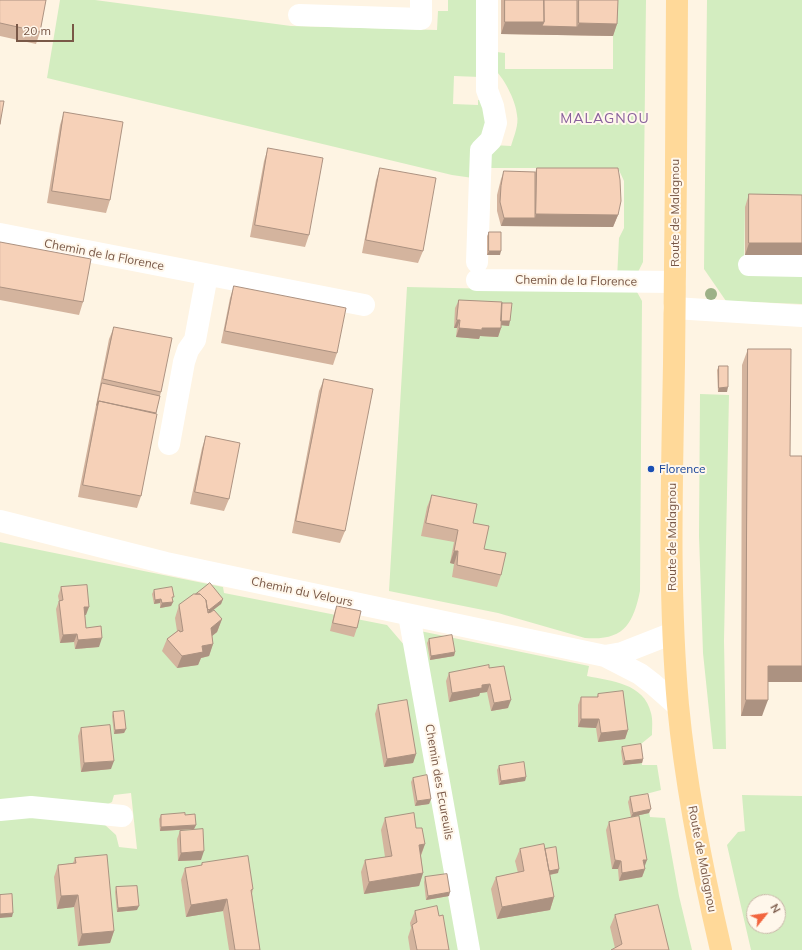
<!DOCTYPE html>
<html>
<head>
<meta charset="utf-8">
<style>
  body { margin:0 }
  #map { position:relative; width:802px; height:950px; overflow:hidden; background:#fef4e3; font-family:Mulish,sans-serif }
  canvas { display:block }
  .north { position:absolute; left:746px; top:894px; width:40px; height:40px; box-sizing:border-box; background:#fff7eb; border:1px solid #c9b7a9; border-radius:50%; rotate:60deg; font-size:11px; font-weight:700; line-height:16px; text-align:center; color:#795847 }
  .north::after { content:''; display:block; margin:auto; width:14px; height:18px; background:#f2653e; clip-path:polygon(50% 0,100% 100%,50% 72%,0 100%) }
  .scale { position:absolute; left:16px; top:24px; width:58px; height:18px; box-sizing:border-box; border:2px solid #795847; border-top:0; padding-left:5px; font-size:12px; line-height:14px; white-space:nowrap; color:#795847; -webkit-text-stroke:3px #fff7eb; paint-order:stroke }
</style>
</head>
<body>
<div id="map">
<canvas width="802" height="950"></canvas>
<div class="north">N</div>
<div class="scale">20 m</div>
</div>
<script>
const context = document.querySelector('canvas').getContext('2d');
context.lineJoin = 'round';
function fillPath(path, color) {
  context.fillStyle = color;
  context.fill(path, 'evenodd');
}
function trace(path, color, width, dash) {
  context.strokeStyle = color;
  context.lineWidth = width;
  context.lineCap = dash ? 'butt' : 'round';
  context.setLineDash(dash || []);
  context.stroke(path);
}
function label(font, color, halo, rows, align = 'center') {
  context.font = font + ' Mulish,sans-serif';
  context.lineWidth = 4;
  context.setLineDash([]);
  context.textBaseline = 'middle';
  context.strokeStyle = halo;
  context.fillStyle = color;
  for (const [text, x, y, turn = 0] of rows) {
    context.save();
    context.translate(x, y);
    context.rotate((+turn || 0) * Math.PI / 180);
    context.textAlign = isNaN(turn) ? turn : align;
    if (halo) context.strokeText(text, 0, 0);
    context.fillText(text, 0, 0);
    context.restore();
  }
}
const green = new Path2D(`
  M60,0H95L291,26L437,30L438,11H448V0H480V77L454,76L453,104L478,105V100H482L488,120L473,178L452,175L47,78Z
  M613,0H646L643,262L638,272L617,279L619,238L624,228V181L618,168H488L493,145L511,146C514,136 519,125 517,115C516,102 506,82 497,72V52L505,53V69H613Z
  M707,0H802V207H745L744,274H802V304L726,301L704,269Z
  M407,287L637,292L642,301L640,591C633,625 623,641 585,638L498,613L389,591Z
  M700,394L729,395L724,641L726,749H713L703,653L699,536Z
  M0,542L223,587L224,593L387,625L405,646L460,950H0V818L45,817L104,824L116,835L119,847L137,849L131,793L114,795L112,802L106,805L0,801Z
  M420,631L589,666L587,676C611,681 644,683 651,713C653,720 652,728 652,735L641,744L642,765H657L661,790L646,794L650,817L665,818L679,896L692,950H478Z
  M742,795L802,796V950H751L727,845L738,832L745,831ZM754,902H778V926H754Z`);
const minor = new Path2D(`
  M299,15L421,19V0
  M0,234L364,305
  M477,262L481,150L491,140L496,123L493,106L487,90V0
  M749,265L802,266
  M477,280L675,282
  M674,308L802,316
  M169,444L184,362L188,350L195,340L207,275
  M0,521L166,563L605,656L640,674L653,684L678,706
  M409,615L469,950
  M605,656L622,653L673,633
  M0,810L31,807L122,816`);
const major = new Path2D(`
  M677,0C676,121 676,243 674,364C672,478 668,591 678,705C686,788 702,869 721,950`);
const trees = [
  [711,294]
];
const wall = new Path2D(`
  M0,0L40,32L36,44L0,36Z
  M501,0H618L617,24L613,36L501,34Z
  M64,112L110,200L106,213L47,203L60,125Z
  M268,148L309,235L305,247L250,237L264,161Z
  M380,168L423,251L418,263L362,253L376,180Z
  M537,168L618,215L613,227L501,226L497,211V195L501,179L504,171L535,172Z
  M749,194L802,195V255H745V207Z
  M489,232L500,255H487V236Z
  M0,242L83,302L79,315L0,300Z
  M234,286L337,353L333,365L221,343L230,298Z
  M459,300L509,326L501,325V328L498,337L480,336L479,339L456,337L457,328H454L455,308Z
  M114,327L161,392L160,396L156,413L141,496L137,508L78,497L109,339Z
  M748,349L790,456H802V682H768L762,716H741L742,365Z
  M719,366L727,392H718L717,370Z
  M324,379L345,531L340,543L292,533L319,391Z
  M206,436L229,499L224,511L190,504L202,448Z
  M432,495L473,523L484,549L501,575L497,587L452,577L454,564L450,563L454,542L421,536L427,507Z
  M61,587L86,615H85L86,628L99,647L75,649L74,642L60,643L56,609L59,601L58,596Z
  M154,590L172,601L173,602L171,606L160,608V603L154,604L152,594Z
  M223,599L221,604L210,612L222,619L217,632L212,636L213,644L209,656L201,658L198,665L177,668L162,651L167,639L177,631L175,618L179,605Z
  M337,606L357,628L354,637L330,631L334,614Z
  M429,639L455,652L454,656L430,660L427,643Z
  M489,668L508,708L491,711L487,692L480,693L479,696L449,702L446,681L449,673Z
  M598,694L628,730L625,739L598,742L596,728L578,727V705L581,697H597Z
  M378,705L416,754L413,763L384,767L375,714Z
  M113,712L126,729L124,733L114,734L112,716Z
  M81,728L111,769L81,772L78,736Z
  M622,747L643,759L642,763L623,765L621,751Z
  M499,766L526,777L525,781L499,785L497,770Z
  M413,778L431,799L429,804L415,806L411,782Z
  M630,797L649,813L631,817L628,802Z
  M161,815H185L196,825L194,829L160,831L159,819Z
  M385,818L416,828L425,844L421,856L423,873L419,886L364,894L361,872L365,860L385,857L381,830Z
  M609,822L644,866L645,869L642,877L619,881L618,869H612L606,830Z
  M180,831L201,860L178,861L177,839Z
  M520,849H545L558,873L550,875L554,897L550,910L497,919L491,889L496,877L518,873L515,861Z
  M75,858L114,931L110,943L78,946L74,907L57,909L54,877L58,865L73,863Z
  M202,863L253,889L252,894L260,950H229L223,911L186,917L181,880L185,868L201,866Z
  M425,877L449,896L426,900L424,882Z
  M116,887L137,910L117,912L115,892Z
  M415,911L439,916L449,950H410L408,937L411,928L410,923Z
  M615,915L669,950L615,948L610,927Z`);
const shadedWall = new Path2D(`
  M505,22H544L577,27L579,23L617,24L613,36L501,34Z
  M536,214L618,215L613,227L501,226L504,218H535Z
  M749,243H802V255H745Z
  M489,251H501L500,255H487Z
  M457,320H460L457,328H454Z
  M500,321H510L509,326L499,325Z
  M459,328H501L498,337L480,336L479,339L456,337Z
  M728,387L727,392H718L719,388Z
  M454,551H458L454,564L450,563Z
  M161,599L160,603L154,604L155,600Z
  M223,599L221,604L207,615L209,610Z
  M173,602L171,606L160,608L162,603Z
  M84,607H89L86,615H81Z
  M222,619L217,632L207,640L211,628Z
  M77,634L74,642L60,643L63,635Z
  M102,638L99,647L75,649L78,640Z
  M213,644L209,656L201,658L198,665L177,668L182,656L202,646Z
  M455,652L454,656L430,660L431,656Z
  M768,666H802V682H762Z
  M490,684L487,692L480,693L479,696L449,702L452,693L482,685Z
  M511,700L508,708L491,711L494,703Z
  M746,700H768L762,716H741Z
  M581,719H599L596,728L578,727Z
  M126,729L124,733L114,734L115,730Z
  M628,730L625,739L598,742L601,733Z
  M416,754L413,763L384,767L387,759Z
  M643,759L642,763L623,765L625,761Z
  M114,761L111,769L81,772L84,763Z
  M526,777L525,781L499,785L501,781Z
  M431,799L429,804L415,806L417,801Z
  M651,809L649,813L631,817L633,813Z
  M196,825L194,829L160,831L161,827Z
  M425,844L420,857L419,845Z
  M204,851L201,860L178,861L181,853Z
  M615,860L621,861L618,869H612Z
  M643,860H647L644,868Z
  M559,869L558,873L543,876L545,871Z
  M645,869L642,877L619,881L622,873Z
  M423,873L419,886L364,894L369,882Z
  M450,892L449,896L426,900L428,896Z
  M78,895L74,907L57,909L61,896Z
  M554,897L550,910L497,919L502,907Z
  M227,899L223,911L186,917L191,905Z
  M139,906L137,910L117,912L118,908Z
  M13,913L12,917L0,918V914Z
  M114,931L110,943L78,946L82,934Z`);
const building = new Path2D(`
  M0,0H46L40,32L0,23Z
  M505,0H544V22H505Z
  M544,0H577V27L542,26L544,22Z
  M579,0H618L617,24L579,23Z
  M0,101H4L0,124Z
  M64,112L123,122L110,200L52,191Z
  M268,148L323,158L309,235L255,225Z
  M380,168L436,178L423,251L366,240Z
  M537,168H618L620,180L621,201L618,215L536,214Z
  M504,171L535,172V218H504L500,202L501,186Z
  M749,194L802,195V243H749Z
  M489,232H501V251H489Z
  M0,242L91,259L83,302L0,287Z
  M234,286L346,308L337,353L225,331Z
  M459,300L502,302L501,328H482V330L459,328L460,320H457Z
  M502,303H512L510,321H501Z
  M114,327L172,338L161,392L103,379Z
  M748,349H791L790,456H802V666H768V700H746Z
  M719,366H728V387L719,388Z
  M324,379L373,389L345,531L296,521Z
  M102,383L160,396L156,413L99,401L97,405Z
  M99,401L157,414L141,496L83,485Z
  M206,436L240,443L229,499L195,492Z
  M432,495L477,504L473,523L489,526L484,549L506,553L501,575L457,565L458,551H454L458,530L426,523Z
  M210,583L223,599L209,610L207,608L206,600L200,594H196Z
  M87,585L89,607H84L86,628L101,626L102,638L78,640L77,634L63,635L59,601L63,600L61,587Z
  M172,587L174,597H172L173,602L162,603L161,599L155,600L154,590Z
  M194,594H200L206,600L208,613L211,612L214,610L222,619L211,628L213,644L202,646L203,652L182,656L167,639L179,630L180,632L183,631L179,605Z
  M337,606L361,611L357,628L333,623Z
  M452,635L455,652L431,656L429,639Z
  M489,665V668L504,666L511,700L494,703L490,684L482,685V688L452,693L449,673Z
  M623,691L628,730L601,733L599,719H581V697H598V694Z
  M407,700L416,754L387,759L378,705Z
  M124,711L126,729L115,730L113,712Z
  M110,725L114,761L84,763L81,728Z
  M641,744L643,759L625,761L622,747Z
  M524,762L526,777L501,781L499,766Z
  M427,775L431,799L417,801L413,778Z
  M648,794L651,809L633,813L630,797Z
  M185,813V815L195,814L196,825L161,827V815Z
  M414,813L416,828H422L425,844L419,845L423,873L369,882L365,860L392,856L385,818Z
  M639,816L647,860H643L645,869L622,873L621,861L615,860L609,822Z
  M203,829L204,851L181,853L180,831Z
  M544,844L554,897L502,907L496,877L524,871L520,849Z
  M556,847L559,869L549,871L545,849Z
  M107,855L114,931L82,934L78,895L61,896L58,865L76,863L75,858Z
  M248,856L253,889L251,890L260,950H235L227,899L191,905L185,868L202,865V863Z
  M447,874L450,892L428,896L425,877Z
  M137,886L139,906L118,908L116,887Z
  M12,894L13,913L0,914V895Z
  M658,905L669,950H611L622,944L615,915Z
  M437,906L439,916L443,915L449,950H417L412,925L417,922L415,911Z`);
const markers = [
  [651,469,4,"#1a4fb4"]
];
const streetNames = [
  ["Route de Malagnou",675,213,-90],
  ["Chemin de la Florence",104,255,11],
  ["Chemin de la Florence",576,281,1],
  ["Route de Malagnou",672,537,-90],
  ["Chemin du Velours",302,592,12],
  ["Chemin des Ecureuils",439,782,80],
  ["Route de Malagnou",702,859,79]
];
const transitNames = [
  ["Florence",659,469]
];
const quarterNames = [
  ["MALAGNOU",605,119]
];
fillPath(green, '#d3edc0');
trace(minor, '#fff', 22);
trace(major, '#ffd999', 22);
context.fillStyle = '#9db187';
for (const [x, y] of trees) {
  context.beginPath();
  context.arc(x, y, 6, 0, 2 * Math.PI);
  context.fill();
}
fillPath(wall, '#d4b49e');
fillPath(shadedWall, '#ac9281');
fillPath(building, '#f6d1b8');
trace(building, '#ac9281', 1);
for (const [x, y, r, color] of markers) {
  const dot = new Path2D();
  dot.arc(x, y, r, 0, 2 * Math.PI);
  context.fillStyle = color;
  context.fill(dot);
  trace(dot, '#fff7eb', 1.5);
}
label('12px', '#795847', '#fff7eb', streetNames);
label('12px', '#164399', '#fff7eb', transitNames, 'left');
context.letterSpacing = '1px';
label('14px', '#89619d', '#fff7eb', quarterNames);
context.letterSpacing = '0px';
</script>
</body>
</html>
